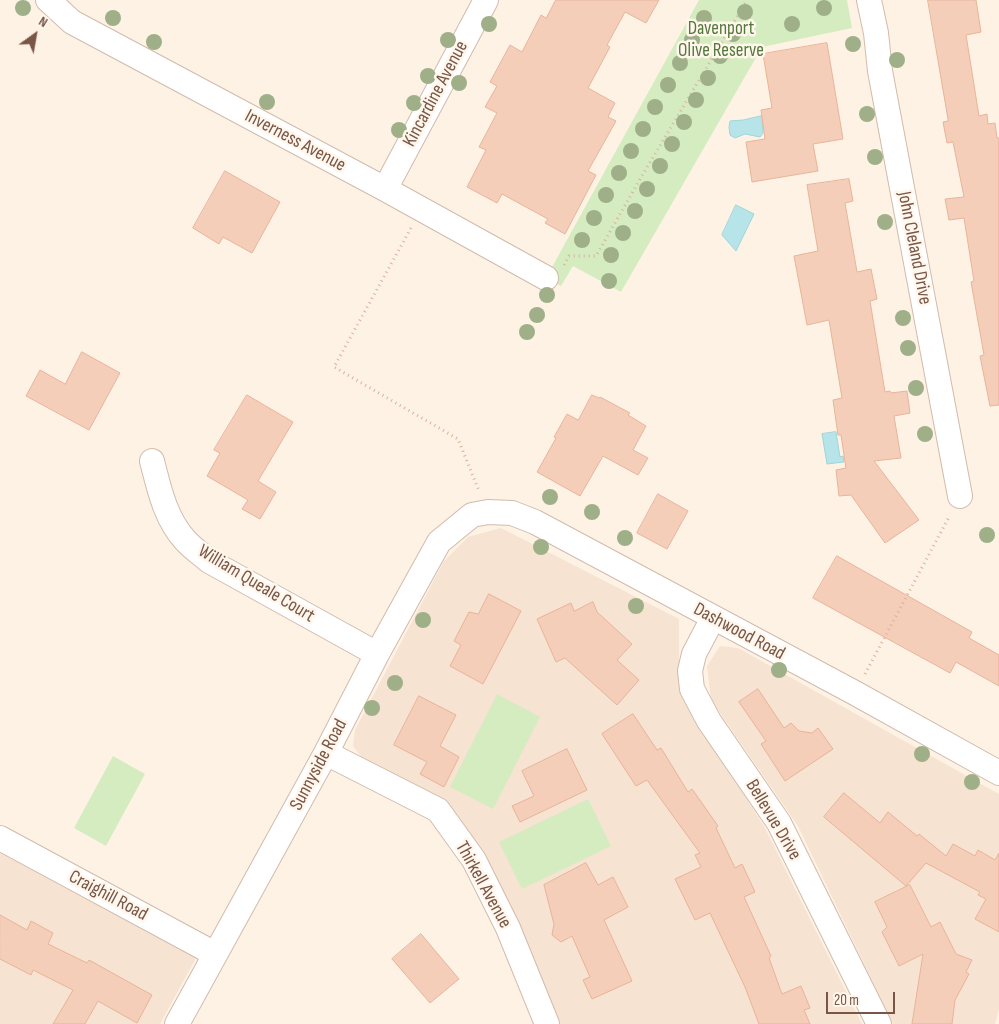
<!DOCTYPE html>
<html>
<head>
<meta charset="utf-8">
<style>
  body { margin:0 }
  #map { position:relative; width:999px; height:1024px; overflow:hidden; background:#fef2e4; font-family:"Sofia Sans Condensed",sans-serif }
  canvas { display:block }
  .north { position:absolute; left:10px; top:10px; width:50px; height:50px; -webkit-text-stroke:4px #fff6ec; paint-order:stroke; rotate:32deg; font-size:14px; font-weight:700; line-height:20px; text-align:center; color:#785648 }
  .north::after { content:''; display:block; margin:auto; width:18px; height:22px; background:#785648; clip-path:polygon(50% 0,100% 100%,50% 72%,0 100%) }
  .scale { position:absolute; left:826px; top:992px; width:69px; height:22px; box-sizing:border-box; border:2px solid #785648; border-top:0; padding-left:6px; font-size:15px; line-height:18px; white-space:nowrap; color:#785648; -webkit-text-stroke:4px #fff6ec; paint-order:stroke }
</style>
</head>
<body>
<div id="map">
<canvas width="999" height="1024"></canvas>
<div class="north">N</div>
<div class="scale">20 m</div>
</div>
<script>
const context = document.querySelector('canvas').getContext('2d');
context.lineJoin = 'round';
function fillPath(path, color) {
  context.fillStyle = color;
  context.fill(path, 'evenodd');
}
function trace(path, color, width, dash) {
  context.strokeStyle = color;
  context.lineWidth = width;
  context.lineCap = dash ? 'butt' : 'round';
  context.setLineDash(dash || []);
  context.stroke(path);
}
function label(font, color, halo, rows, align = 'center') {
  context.font = font + ' "Sofia Sans Condensed",sans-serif';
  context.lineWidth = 5;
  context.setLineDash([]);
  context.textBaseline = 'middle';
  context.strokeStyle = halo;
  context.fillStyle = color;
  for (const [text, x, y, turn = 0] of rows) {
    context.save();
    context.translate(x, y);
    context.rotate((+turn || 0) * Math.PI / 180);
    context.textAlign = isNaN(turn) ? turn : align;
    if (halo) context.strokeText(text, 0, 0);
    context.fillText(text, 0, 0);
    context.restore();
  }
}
const residential = new Path2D(`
  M501,528L679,619V691L765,828L862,1024H556L465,833L367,764L353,746L355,730L444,561L468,537Z
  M720,646L738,648L999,794V1009L995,1024H893L798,826L711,700L707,666Z
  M0,852L196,958L160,1024H0Z`);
const green = new Path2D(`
  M699,0H847L852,28L762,47L621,292L573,266L561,286L546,278Z
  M497,694L540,717L493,809L450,787Z
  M113,756L145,774L106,846L74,828Z
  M588,799L611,846L522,889L499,842Z`);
const water = new Path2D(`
  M762,116L763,133L760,137L745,134L735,138L730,135L729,127L730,121L743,120Z
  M736,205L754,214L736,251L722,235Z
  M836,432L840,457L843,456L844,462L827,464L822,434Z`);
const building = new Path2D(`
  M556,0H659L646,23L625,12L607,45L610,47L588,88L615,103L608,117L616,121L588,171L596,175L565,234L545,223L548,219L502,194L497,203L467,187L486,150L479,147L497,113L485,107L497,86L490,82L510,45L522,52L541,15L546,18Z
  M928,0H976L981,32L966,35L979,116L987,114L988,124L995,123L997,138H999V405L990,406L980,356L984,355L971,282L974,281L964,218L949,220L945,199L964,197L953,142L947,143L943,122L948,121Z
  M827,43L843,139L813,144L818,171L752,182L746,142L765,139L761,110L772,108L763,54Z
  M225,171L280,202L252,253L223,237L219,244L193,228Z
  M849,179L853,201L845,203L857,272L871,269L877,299L870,301L885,392L890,391L891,393L907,391L910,413L894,416L901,458L874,461L919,520L885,543L851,495L839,496L836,470L846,468L841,435H838L833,400L842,398L829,320L807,325L794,256L818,251L807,185Z
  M82,352L120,373L89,430L26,396L40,370L65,384Z
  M247,395L293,422L258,481L276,492L260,519L242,509L248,500L207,476L220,453L214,450Z
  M592,395L599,398L600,397L630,413L628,415L646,426L633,450L648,458L638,475L603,456L580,496L537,472L556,438L554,437L567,414L578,420Z
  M658,494L688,511L667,549L637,533Z
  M837,556L972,632L969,638L999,655V686L956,662L950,673L813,598Z
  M489,594L521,611L483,684L450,666L461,645L454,641L469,612L478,614Z
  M593,602L597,612L632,644L617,660L639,680L617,705L565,658L556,662L537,619L571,603L574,611Z
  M758,689L784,728L791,723L799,731L812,733L818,728L833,749L785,781L761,744L766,741L739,702Z
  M419,696L456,715L440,746L459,757L444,787L420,774L427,762L394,745Z
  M633,714L657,750L661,748L688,792L692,789L718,826L716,828L735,868L742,864L755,892L744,897L771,956L769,958L782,994L801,986L810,1008L804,1010L810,1024H759L745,987L710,913L695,920L675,879L701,867L695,855L700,853L647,780L636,786L602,734Z
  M567,749L587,790L520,822L512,806L534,796L522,771Z
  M844,793L880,823L888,812L917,836L919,834L946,856L953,844L975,856L978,850L995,860L999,853V932L975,919L986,899L978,895L980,892L926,863L906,886L824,817Z
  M586,863L598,885L613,877L628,907L604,920L632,981L592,999L583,980L590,977L572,936L561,942L552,935L554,924L544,885Z
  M910,885L931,927L940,922L956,954L972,960L966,972L969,974L955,1000L952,1024H912L923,954L899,966L882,932L887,927L875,902Z
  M0,915L27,930L31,921L53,933L48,944L87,963L89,960L152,995L137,1023L98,1001L85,1024H53L73,990L33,970L31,975L0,959Z
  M421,934L459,979L430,1003L392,959Z`);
const path = new Path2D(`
  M411,228L334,367L458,439L479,491
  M564,265L569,256H596L643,174L747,0
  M865,674L949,517`);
const minor = new Path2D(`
  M48,0L72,22L385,189L546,278
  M869,0L876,33L880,71L960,496
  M385,189L486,0
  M152,461C159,488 165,518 185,540C192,548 201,554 209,561L377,654
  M713,618L694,654L690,671L692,689L709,721L779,823L879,1024
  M326,753L438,810L474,860L508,928L547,1024
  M0,838L215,954
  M177,1024L326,753L377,654L439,542L472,515L488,512L512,513L535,522L855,693L999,773`);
const trees = [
  [23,8],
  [824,8],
  [745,12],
  [113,18],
  [704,18],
  [489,24],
  [792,24],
  [733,34],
  [448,40],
  [692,40],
  [154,42],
  [853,44],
  [720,56],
  [897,60],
  [680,63],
  [428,76],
  [708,78],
  [459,83],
  [668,85],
  [696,100],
  [267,102],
  [414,103],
  [655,107],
  [867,114],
  [684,122],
  [643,129],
  [399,130],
  [672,144],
  [631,151],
  [875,157],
  [660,166],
  [619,173],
  [647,189],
  [606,195],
  [635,211],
  [594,218],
  [885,222],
  [623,233],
  [582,240],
  [611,255],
  [609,281],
  [547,295],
  [537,315],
  [903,318],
  [527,332],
  [908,348],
  [916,388],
  [925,434],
  [550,497],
  [592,512],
  [987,535],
  [625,538],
  [541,547],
  [636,606],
  [423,620],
  [779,670],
  [395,683],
  [372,708],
  [922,754],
  [972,782]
];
const parkNames = [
  ["Davenport",721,29],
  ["Olive Reserve",721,51]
];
const streetNames = [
  ["Kincardine Avenue",436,94,-62],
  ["Inverness Avenue",295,141,28],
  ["John Cleland Drive",914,248,79],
  ["William Queale Court",256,584,31],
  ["Dashwood Road",739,632,28],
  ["Sunnyside Road",319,765,-62],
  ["Bellevue Drive",773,820,59],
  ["Thirkell Avenue",483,885,61],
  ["Craighill Road",108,896,28]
];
fillPath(residential, '#f6e3d2');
fillPath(green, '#d5ecc1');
fillPath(water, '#b7e4e9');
trace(water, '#9dd5db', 1);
fillPath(building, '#f5ceba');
trace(building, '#e8b399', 1);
trace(minor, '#d2bbac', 26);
trace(path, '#dab19d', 3, [1, 4]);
trace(minor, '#fff', 24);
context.fillStyle = '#9faf88';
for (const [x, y] of trees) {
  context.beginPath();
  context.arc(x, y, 8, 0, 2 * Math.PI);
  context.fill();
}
label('19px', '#52793c', '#fff6ec', parkNames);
label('19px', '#785648', '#fff6ec', streetNames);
</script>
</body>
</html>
